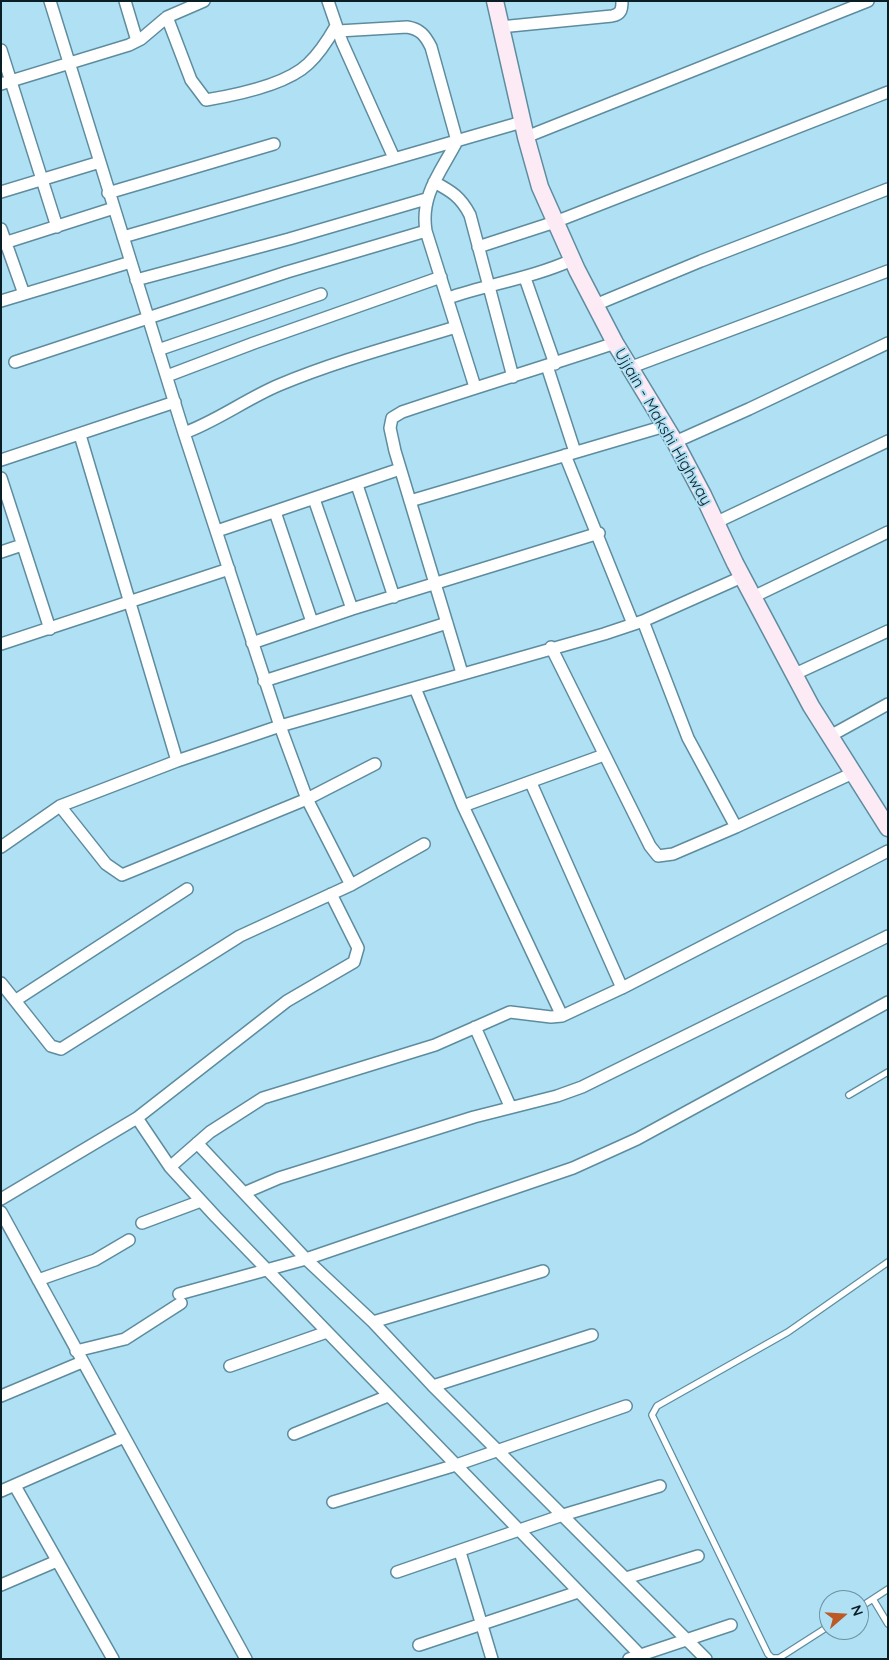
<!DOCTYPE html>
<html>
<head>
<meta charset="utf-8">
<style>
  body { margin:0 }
  #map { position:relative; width:889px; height:1660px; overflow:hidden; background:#afe0f4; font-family:Quicksand,sans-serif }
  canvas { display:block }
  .frame { position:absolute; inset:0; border:2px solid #0a1e25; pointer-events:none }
  .north { position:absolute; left:819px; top:1590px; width:50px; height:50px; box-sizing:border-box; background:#afe0f4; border:1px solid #6d92a1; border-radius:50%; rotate:71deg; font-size:14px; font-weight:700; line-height:20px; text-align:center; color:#0a1e25 }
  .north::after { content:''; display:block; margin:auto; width:18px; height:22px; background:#bd5925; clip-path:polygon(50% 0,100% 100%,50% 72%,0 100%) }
</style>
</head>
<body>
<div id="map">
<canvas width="889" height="1660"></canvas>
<div class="frame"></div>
<div class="north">N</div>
</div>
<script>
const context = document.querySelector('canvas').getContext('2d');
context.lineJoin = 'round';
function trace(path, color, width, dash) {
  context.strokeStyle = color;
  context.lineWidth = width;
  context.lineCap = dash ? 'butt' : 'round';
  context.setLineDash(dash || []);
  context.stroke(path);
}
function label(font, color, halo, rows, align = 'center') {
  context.font = font + ' Quicksand,sans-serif';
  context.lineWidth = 4;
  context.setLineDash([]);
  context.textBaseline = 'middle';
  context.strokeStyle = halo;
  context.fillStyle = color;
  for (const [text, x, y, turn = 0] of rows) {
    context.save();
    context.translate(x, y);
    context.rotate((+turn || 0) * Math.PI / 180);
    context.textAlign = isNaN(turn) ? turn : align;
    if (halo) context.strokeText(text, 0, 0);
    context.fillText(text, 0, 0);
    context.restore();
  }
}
const lane = new Path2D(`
  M849,1095L888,1072
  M873,1599L888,1624
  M859,1608L888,1589
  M829,1626L779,1658H772L768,1654L652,1415L657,1406L788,1332L888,1262`);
const street = new Path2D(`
  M50,1L184,433L280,726L307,799L351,885
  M125,1L137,41
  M328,1L342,42L394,158
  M167,17L191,80L206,100C236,95 286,85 308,64C320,53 328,40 336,26
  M500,27L612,16C621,14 622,10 622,1
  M338,31L407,27C420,29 425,35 431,47L457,141C441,172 420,195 426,231L475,387
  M1,50L57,227
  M1,84L129,45L141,39L167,17L204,1
  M526,137L868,1
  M434,182C451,191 461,197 470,215L513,377
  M1,192L100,162
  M108,193L274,144
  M1,229L24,294
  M123,237L522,122
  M1,244L114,208
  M478,247L555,222L888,92
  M525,278L555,364
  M136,280L289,239L426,199
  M448,298C489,284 532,278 572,260
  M1,301L131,262
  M595,305L701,261L888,189
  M158,350L321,294
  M15,362L287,272L426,231
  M547,366L575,452
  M629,368L888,271
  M167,376L254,343L441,277
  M184,433C217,421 246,399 279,385C336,361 397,345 456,327
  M80,435L177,761
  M675,442L749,409L888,343
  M565,455L633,624
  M1,460L175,402
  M1,478L50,629
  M357,485L394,597
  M314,499L352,609
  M410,501L665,426
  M275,512L312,622
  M717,522L888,441
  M217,531L400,469
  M1,552L22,545
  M753,597L888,532
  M643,621L688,738L736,827
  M252,643L352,609L599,533
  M1,644L229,569
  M551,647L650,846L658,856L673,854L736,827L853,773
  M462,673L395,451L390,428L392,418L402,412C473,388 544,367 615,343
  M795,674L888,631
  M264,681L447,623
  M415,688L463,806L562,1016
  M830,736L888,704
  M531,783L622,988
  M60,806L106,864L122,875L307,799L375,764
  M463,806L604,755
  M1,847L60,806L177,761L280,726L604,634L643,621L744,576
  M1,983L51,1046L61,1049L240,936L351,885L424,844
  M16,1000L187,889
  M475,1027L510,1106
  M137,1118L170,1167L216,1217L644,1659
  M197,1143L306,1259L373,1322L433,1386L706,1659
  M170,1167L210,1132L263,1098L435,1045L510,1012L551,1017L562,1016L622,988L888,851
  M244,1193L279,1178L474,1117L557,1096L582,1087L888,936
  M1,1199L137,1118L287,1001L354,962L358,948L331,894
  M1,1212L246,1659
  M142,1223L201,1201
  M38,1280L95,1260L129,1240
  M179,1294L306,1259L573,1168L637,1139L888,1002
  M373,1322L543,1271
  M76,1351L125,1339L181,1303
  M230,1366L327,1332
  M433,1386L592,1335
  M1,1396L82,1362
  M294,1434L388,1396
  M15,1486L113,1659
  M1,1491L124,1437
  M333,1502L456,1465L626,1406
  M460,1552L492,1659
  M397,1572L563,1515L660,1486
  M626,1578L698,1556
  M1,1585L57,1561
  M419,1645L578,1592
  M629,1659L731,1625`);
const secondary = new Path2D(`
  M495,1L526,137L540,187L577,270L615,343L675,442L703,495L735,563L811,706L888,828`);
const streetNames = [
  ["Ujjain - Makshi Highway",663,427,60]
];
trace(lane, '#5e8c9f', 8);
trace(street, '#5e8c9f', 14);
trace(secondary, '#5e8c9f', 19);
trace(lane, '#fff', 5.5);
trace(street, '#fff', 11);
trace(secondary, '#fceaf4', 16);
label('16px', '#0a1e25', '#afe0f4', streetNames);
</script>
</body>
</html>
